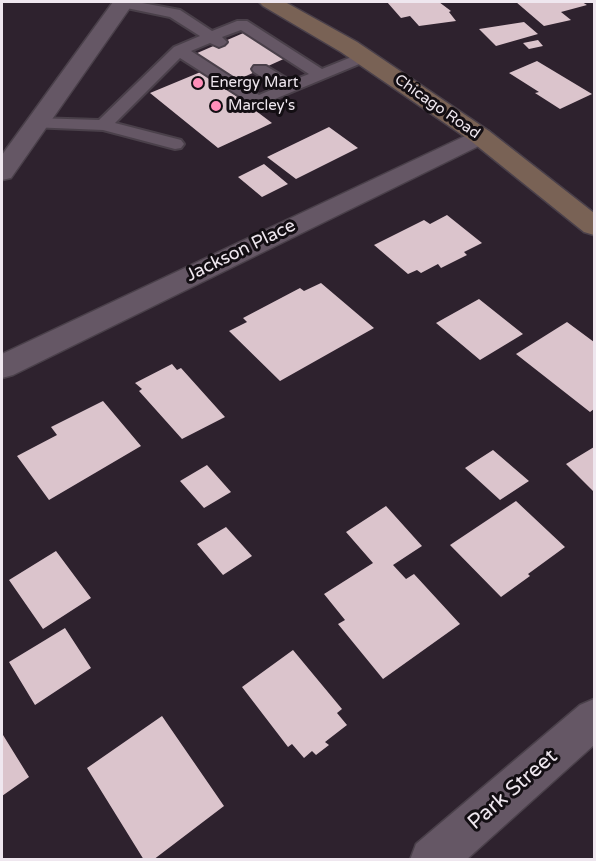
<!DOCTYPE html>
<html>
<head>
<meta charset="utf-8">
<style>
  body { margin:0 }
  #map { position:relative; width:596px; height:861px; overflow:hidden; background:#2e222e; font-family:"Varela Round",sans-serif }
  canvas { display:block }
  .frame { position:absolute; inset:0; border:3px solid #efe7ef; pointer-events:none }
</style>
</head>
<body>
<div id="map">
<canvas width="596" height="861"></canvas>
<div class="frame"></div>
</div>
<script>
const context = document.querySelector('canvas').getContext('2d');
context.lineJoin = 'round';
function fillPath(path, color) {
  context.fillStyle = color;
  context.fill(path, 'evenodd');
}
function trace(path, color, width, dash) {
  context.strokeStyle = color;
  context.lineWidth = width;
  context.lineCap = dash ? 'butt' : 'round';
  context.setLineDash(dash || []);
  context.stroke(path);
}
function label(font, color, halo, rows, align = 'center') {
  context.font = font + ' "Varela Round",sans-serif';
  context.lineWidth = 6;
  context.setLineDash([]);
  context.textBaseline = 'middle';
  context.strokeStyle = halo;
  context.fillStyle = color;
  for (const [text, x, y, turn = 0] of rows) {
    context.save();
    context.translate(x, y);
    context.rotate((+turn || 0) * Math.PI / 180);
    context.textAlign = isNaN(turn) ? turn : align;
    if (halo) context.strokeText(text, 0, 0);
    context.fillText(text, 0, 0);
    context.restore();
  }
}
const building = new Path2D(`
  M387,2H439L451,11L449,12L456,21L419,26L410,16L401,18Z
  M516,2H582L587,5L561,12L571,20L544,26Z
  M524,22L538,34L496,46L479,29Z
  M248,31L288,57L235,81L195,54Z
  M538,40L543,46L529,49L523,43Z
  M537,61L592,94L560,109L535,93L539,92L509,73Z
  M203,71L272,123L218,148L150,93Z
  M329,127L358,148L296,179L267,157Z
  M264,164L288,184L262,197L238,177Z
  M447,215L482,243L464,252L467,255L441,268L438,264L421,273L417,270L408,274L374,245L424,220L430,224Z
  M321,283L374,328L280,381L229,331L247,322L243,318L300,288L304,291Z
  M479,299L523,334L480,360L436,323Z
  M567,322L594,342V409L590,412L516,354Z
  M172,364L177,370L181,368L225,417L182,439L139,391L142,389L135,383Z
  M103,401L141,446L49,500L17,456L57,435L51,427Z
  M594,447V492L566,464Z
  M493,450L529,481L500,500L465,468Z
  M207,465L231,492L204,508L180,481Z
  M516,501L565,547L528,574L530,576L501,597L450,545Z
  M386,506L422,546L393,565L406,579L414,574L460,624L383,679L338,624L345,620L324,594L373,563L346,532Z
  M226,527L252,556L223,575L197,544Z
  M56,551L91,598L43,629L9,580Z
  M65,628L91,668L35,705L9,662Z
  M293,650L342,709L337,713L347,725L325,742L329,745L316,755L312,751L304,758L292,744L288,747L242,687Z
  M162,716L224,806L153,860H144L87,768Z
  M3,735L29,777L2,796V736Z`);
const lane = new Path2D(`
  M116,2H137L180,10L212,31L237,21H247L322,69L364,52L372,57L369,60L258,106L252,104L180,58L115,123L181,140L184,144L181,148L175,149L103,130L30,127L28,123L30,119L36,118L99,120L174,47L200,36L170,17L117,6ZM241,30L309,74L291,81L266,66H254L252,69L254,72L278,87L259,95L191,51L210,43L219,47L224,45L227,42L222,37Z`);
const street = new Path2D(`
  M113,2H134L11,178L2,180V155Z
  M480,129L489,131L492,136L489,141L13,375L2,378V354Z
  M594,699V745L466,860H410L416,844L580,705Z`);
const secondary = new Path2D(`
  M259,2H285L357,42L489,131L594,213V235L584,232L471,141L341,52L263,6Z`);
const markers = [
  [198,83,6,"#ff8eb9"],
  [216,106,6,"#ff8eb9"]
];
const farPoinames = [
  ["Energy Mart",210,83],
  ["Marcley's",228,106]
];
const farStreetnames = [
  ["Chicago Road",437,107,35]
];
const streetNames = [
  ["Jackson Place",241,251,-26]
];
const nearStreetnames = [
  ["Park Street",513,790,-41]
];
fillPath(building, '#dbc4cc');
trace(lane, '#4a404a', 4);
trace(street, '#4a404a', 3);
trace(secondary, '#4a404a', 3);
fillPath(lane, '#655765');
fillPath(street, '#655765');
fillPath(secondary, '#796255');
for (const [x, y, r, color] of markers) {
  const dot = new Path2D();
  dot.arc(x, y, r, 0, 2 * Math.PI);
  context.fillStyle = color;
  context.fill(dot);
  trace(dot, '#130e13', 2);
}
label('15px', '#efe7ef', '#130e13', farPoinames, 'left');
label('15px', '#efe7ef', '#130e13', farStreetnames);
label('18px', '#efe7ef', '#130e13', streetNames);
label('21px', '#efe7ef', '#130e13', nearStreetnames);
</script>
</body>
</html>
